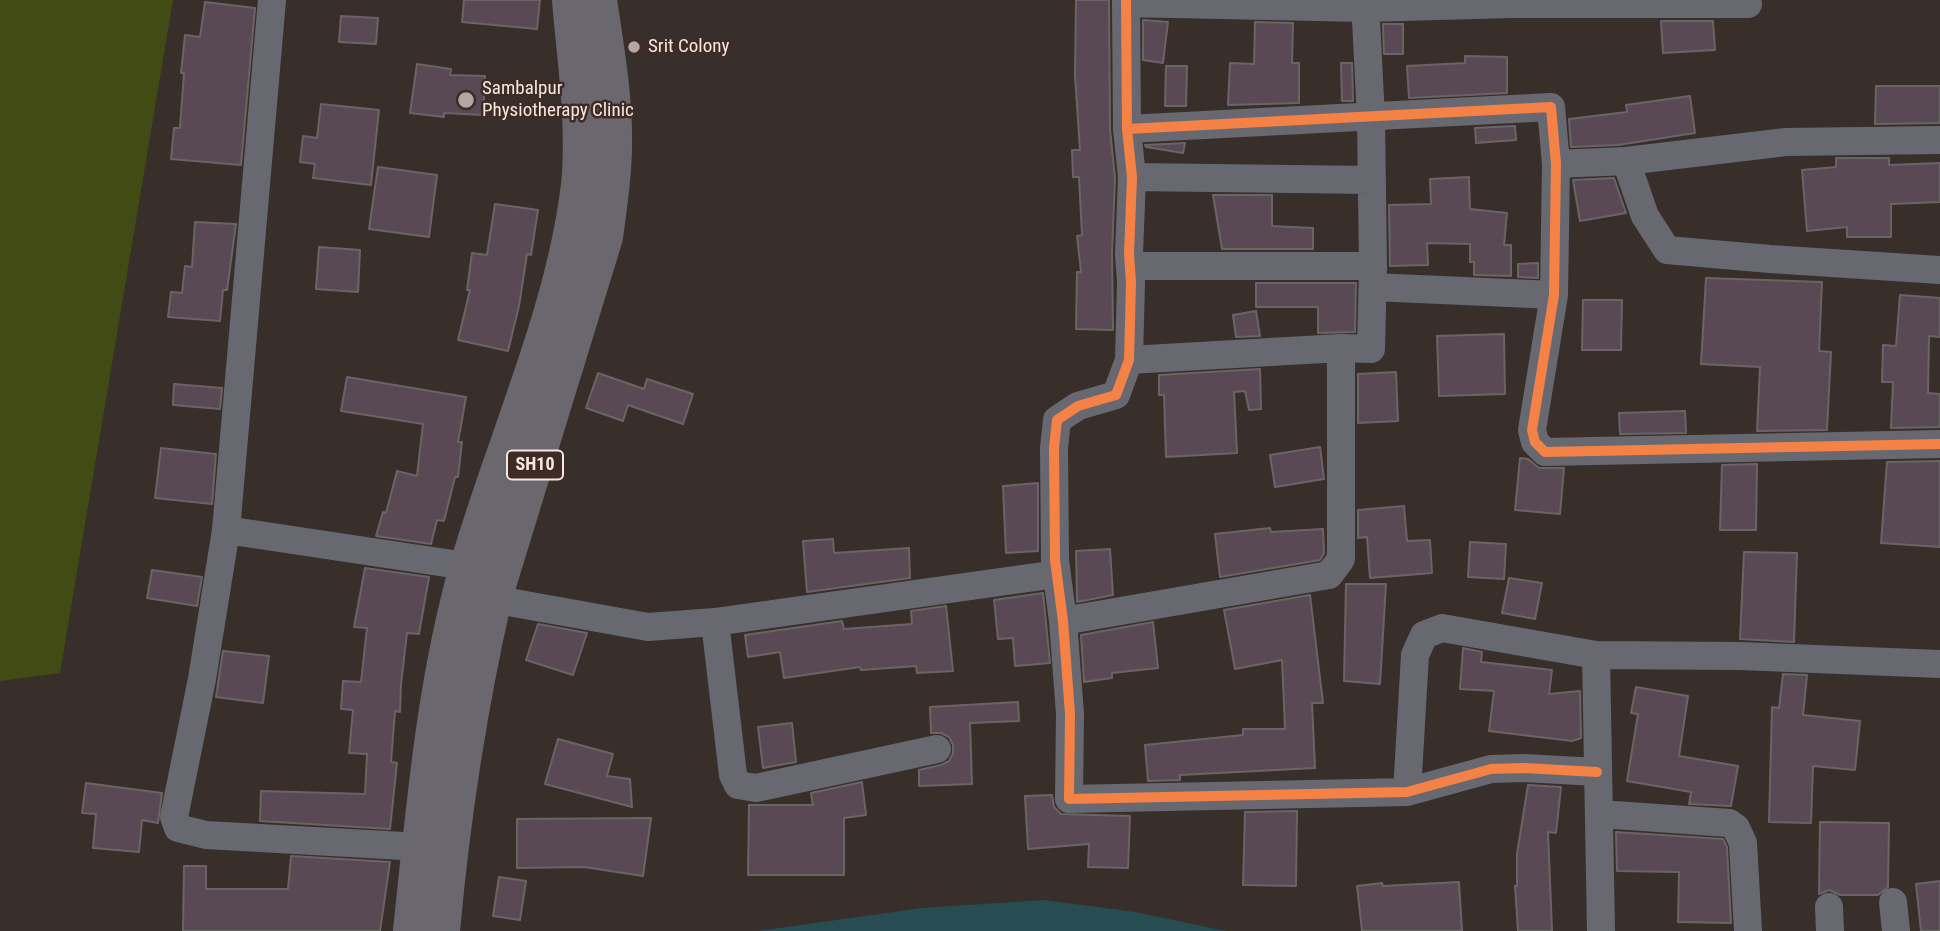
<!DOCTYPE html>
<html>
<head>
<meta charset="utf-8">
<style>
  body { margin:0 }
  canvas { display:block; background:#382e2a }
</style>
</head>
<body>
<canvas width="1940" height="931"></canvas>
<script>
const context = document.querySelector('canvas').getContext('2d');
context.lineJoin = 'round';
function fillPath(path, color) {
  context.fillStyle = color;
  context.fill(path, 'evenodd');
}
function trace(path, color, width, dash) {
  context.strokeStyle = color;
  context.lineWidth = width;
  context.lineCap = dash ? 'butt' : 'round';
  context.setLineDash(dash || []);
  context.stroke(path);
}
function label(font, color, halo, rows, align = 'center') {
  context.font = font + ' "Roboto Condensed",sans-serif';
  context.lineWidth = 5;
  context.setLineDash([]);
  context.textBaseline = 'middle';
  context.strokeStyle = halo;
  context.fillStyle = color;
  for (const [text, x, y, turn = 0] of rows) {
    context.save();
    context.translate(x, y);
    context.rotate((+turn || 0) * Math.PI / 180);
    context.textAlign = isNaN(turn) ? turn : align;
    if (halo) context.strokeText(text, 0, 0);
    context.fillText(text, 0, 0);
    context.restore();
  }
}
const green = new Path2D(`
  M0,0H173L60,673L0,681Z`);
const water = new Path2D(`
  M1044,900L1135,912L1226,931H758L922,908Z`);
const building = new Path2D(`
  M464,0H540L537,29L462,22Z
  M1076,0H1109L1110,129L1115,178L1112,253L1113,330L1076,329L1077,272H1081L1077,236L1082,235L1079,177H1073L1072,150H1080L1075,75Z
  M205,2L255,8L241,165L171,159L174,128H180L184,73H181L185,35L200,37Z
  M341,16L378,18L376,44L339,42Z
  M1143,20L1168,22L1163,63L1143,60Z
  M1661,21H1713L1715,50L1663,53Z
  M1255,22L1293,23L1292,63H1299V103L1228,105L1230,63L1254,64Z
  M1383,24H1403V54H1384Z
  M1465,56L1507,57V93L1409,98L1407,66L1465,63Z
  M1341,63H1352L1353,101H1342Z
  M417,64L451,69L450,75L485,76L483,115L444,113V117L410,113Z
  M1166,66H1187L1186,106H1165Z
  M1876,86H1940V123L1875,124Z
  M1690,96L1695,133L1618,145L1571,147L1569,119L1627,112L1626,105Z
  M321,104L379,110L371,185L313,178L315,164L300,162L303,136L317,138Z
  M1515,126L1516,140L1476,143L1475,128Z
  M1185,143L1183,153L1146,147L1145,145Z
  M1836,158H1889V165L1940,163V202L1891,204V237H1847V227L1807,231L1802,170L1836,167Z
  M378,167L437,175L429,237L369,229Z
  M1469,177L1470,209L1507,213L1504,245H1511V276L1474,275V262H1470V244L1427,243L1428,265L1390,266L1389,205L1431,204L1430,179Z
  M1614,178L1626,213L1580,221L1573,180Z
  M1213,195H1272V226L1313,228V249H1222Z
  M495,204L538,210L531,255L527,254L519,306L508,351L458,340L470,290H467L472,253L487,255Z
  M195,222L236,224L227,290H223L220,321L168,317L171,292L182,293L185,266L192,267Z
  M319,247L360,250L358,292L316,289Z
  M1538,263V278L1518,277V264Z
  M1706,278L1822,282L1819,351L1831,352L1827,430L1757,431L1760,367L1701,364Z
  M1256,283H1356L1355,332L1318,333V307H1256Z
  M1900,295L1940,298V337L1929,336L1928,393L1940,394V427L1891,428L1893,382H1882L1883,345L1896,346Z
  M1583,300H1622L1621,350H1582Z
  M1256,311L1260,336L1236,337L1233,315Z
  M1504,334L1505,394L1439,396L1437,336Z
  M1260,369L1261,409L1249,410L1245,391L1234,392L1237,453L1166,457L1164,395H1159V375Z
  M1396,372L1398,421L1358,423V374Z
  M598,373L644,389L647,379L693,394L683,424L628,405L623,421L586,408Z
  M347,377L466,397L458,442H462L458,477H455L444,521L437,520L431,544L376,536L383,512L386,513L397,471L417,476L423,424L341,411Z
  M174,384L222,388L220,409L173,405Z
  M1685,411L1686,433L1620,434L1619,413Z
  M1320,447L1324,479L1275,487L1270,455Z
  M161,448L216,454L212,504L155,498Z
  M1520,458L1528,459L1539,468H1564L1560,514L1515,510Z
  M1940,461V547L1881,543L1887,462Z
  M1757,464L1756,530H1720L1722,465Z
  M1038,483V551L1006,553L1003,486Z
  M1404,506L1407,541L1430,540L1432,573L1370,578L1367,537L1358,538V510Z
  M1270,528L1271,532L1323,529L1324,553L1320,560L1220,577L1215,534Z
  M833,539L834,553L909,548L910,578L807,592L803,541Z
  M1470,542L1506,544L1504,579L1468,577Z
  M1110,549L1113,595L1077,602L1076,551Z
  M1744,552L1797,553L1794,642L1740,639Z
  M365,568L429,577L419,634L407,633L401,684L400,712L395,711L391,762L397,763L390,829L260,821L261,791L365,794L367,754L349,753L353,710L341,709L343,681L361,682L367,628L354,627Z
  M152,570L202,577L197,606L147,598Z
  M1509,578L1542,583L1535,619L1502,613Z
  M1346,584H1386L1380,684L1344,681Z
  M1043,593L1050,663L1015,666L1013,638L998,639L994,600Z
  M1310,595L1323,703H1312L1315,768L1180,775V780L1148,781L1145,745L1243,735V729H1285L1282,660L1235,669L1224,610Z
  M946,606L953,671L917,673L916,666L861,670L860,667L784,678L780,652L748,657L745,635L842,621L844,629L912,624L911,611Z
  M1153,622L1158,668L1112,673V678L1084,682L1081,635Z
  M538,624L587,633L573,675L526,660Z
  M1463,648L1482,652L1481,662L1552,670L1549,694L1580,691L1581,738L1572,741L1489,731L1494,691L1460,689Z
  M223,651L269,656L263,703L216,697Z
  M1783,674L1807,675L1803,715L1860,721L1855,770L1813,766L1811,823L1769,822L1772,707L1779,708Z
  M1636,687L1688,696L1679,756L1738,766L1731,806L1689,804L1691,792L1627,781L1638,714L1631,713Z
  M1018,702L1019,721L970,723L972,784L919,786V770L941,765L949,761L953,753V745L949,737L941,733H931L930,707Z
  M792,723L796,762L763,768L758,727Z
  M558,739L613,754L607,776L630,779L632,807L545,784Z
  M862,782L866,815L844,818V875H748L749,805H813L811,793Z
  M86,783L162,793L158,823L142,820L139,852L93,848L96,814L82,813Z
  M1528,785L1561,787L1556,833L1548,832L1552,931H1518L1515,886H1517V854Z
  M1052,795L1054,807L1061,814L1130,816L1128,868L1088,867L1089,844L1028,849L1025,796Z
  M1297,811L1296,886L1243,885L1245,812Z
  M651,818L643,876L584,867L517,868V819Z
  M1820,822L1889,823L1888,887L1878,895H1840L1829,890L1819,894Z
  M1616,832L1723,839L1727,847L1731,923L1678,922L1679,872L1617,871Z
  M291,856L390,862L380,931H183L184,866H206V889H288Z
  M499,877L526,881L520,920L493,916Z
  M1940,881V931H1921L1916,884Z
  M1459,882L1462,931H1362L1357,886L1382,883L1383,886Z`);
const street = new Path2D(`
  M272,0L226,530L202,679L174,817L178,828L206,835L421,847
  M1126,0L1127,129L1132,177L1129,254L1131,282L1129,360L1116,395L1078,406L1057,420L1054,448L1055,560L1063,621L1070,714L1069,799L1407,792L1491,769L1524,768L1597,772
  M1126,3L1365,8L1512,4H1748
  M1127,129L1551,107L1556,164L1554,295L1532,430L1535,442L1545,452L1940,444
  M1626,161L1645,216L1667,250L1770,259L1940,270
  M1556,164L1626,161L1786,142L1940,140
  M1132,177L1372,180
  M1130,266H1373
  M1373,287L1554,295
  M1129,360L1341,348L1371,349L1373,266L1371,118L1365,0
  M226,530L486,569
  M475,596L648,627L715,622L1057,574
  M1063,621L1329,575L1341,559V348
  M715,622L733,775L738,785L756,788L937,749
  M1596,655L1601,931
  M1407,792L1415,655L1424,635L1442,628L1596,655L1740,656L1940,664
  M1600,814L1729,823L1736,828L1743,843L1748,931
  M1893,902L1896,931
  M1829,907L1830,931`);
const primary = new Path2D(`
  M412,931C425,809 435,684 469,565C505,441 565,313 580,185C586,124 576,61 571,0
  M441,931C451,819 468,708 493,598L604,237C608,207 613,176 613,146C614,97 605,48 598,0`);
const cycleway = new Path2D(`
  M1126,0L1127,129L1132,177L1129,254L1131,282L1129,360L1116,395L1078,406L1057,420L1054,448L1055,560L1063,621L1070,714L1069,799L1407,792L1491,769L1524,768L1597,772
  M1127,129L1551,107L1556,164L1554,295L1532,430L1535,442L1545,452L1940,444`);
const markers = [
  [634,47,7,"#b3a7a2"],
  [466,100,9,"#b3a7a2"]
];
const shields = [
  [535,465,56]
];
const shieldNames = [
  ["SH10",535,465]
];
const poiNames = [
  ["Srit Colony",648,47],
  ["Sambalpur",482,89],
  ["Physiotherapy Clinic",482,111]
];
fillPath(green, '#424b14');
fillPath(water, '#274c52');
fillPath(building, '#584954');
trace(building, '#6b6465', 2);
trace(street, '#686970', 28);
trace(primary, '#6a686e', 38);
trace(cycleway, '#f48246', 10);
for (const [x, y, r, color] of markers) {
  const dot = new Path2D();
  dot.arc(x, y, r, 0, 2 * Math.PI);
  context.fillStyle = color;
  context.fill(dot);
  trace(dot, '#3e2b24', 2.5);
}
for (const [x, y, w] of shields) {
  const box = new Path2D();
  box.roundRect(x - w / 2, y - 14.5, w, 29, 5);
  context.fillStyle = '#3e2b24';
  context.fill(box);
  trace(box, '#f5e8e3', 2);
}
label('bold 18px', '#f5e8e3', null, shieldNames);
label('19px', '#f5e8e3', '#3e2b24', poiNames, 'left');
</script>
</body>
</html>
